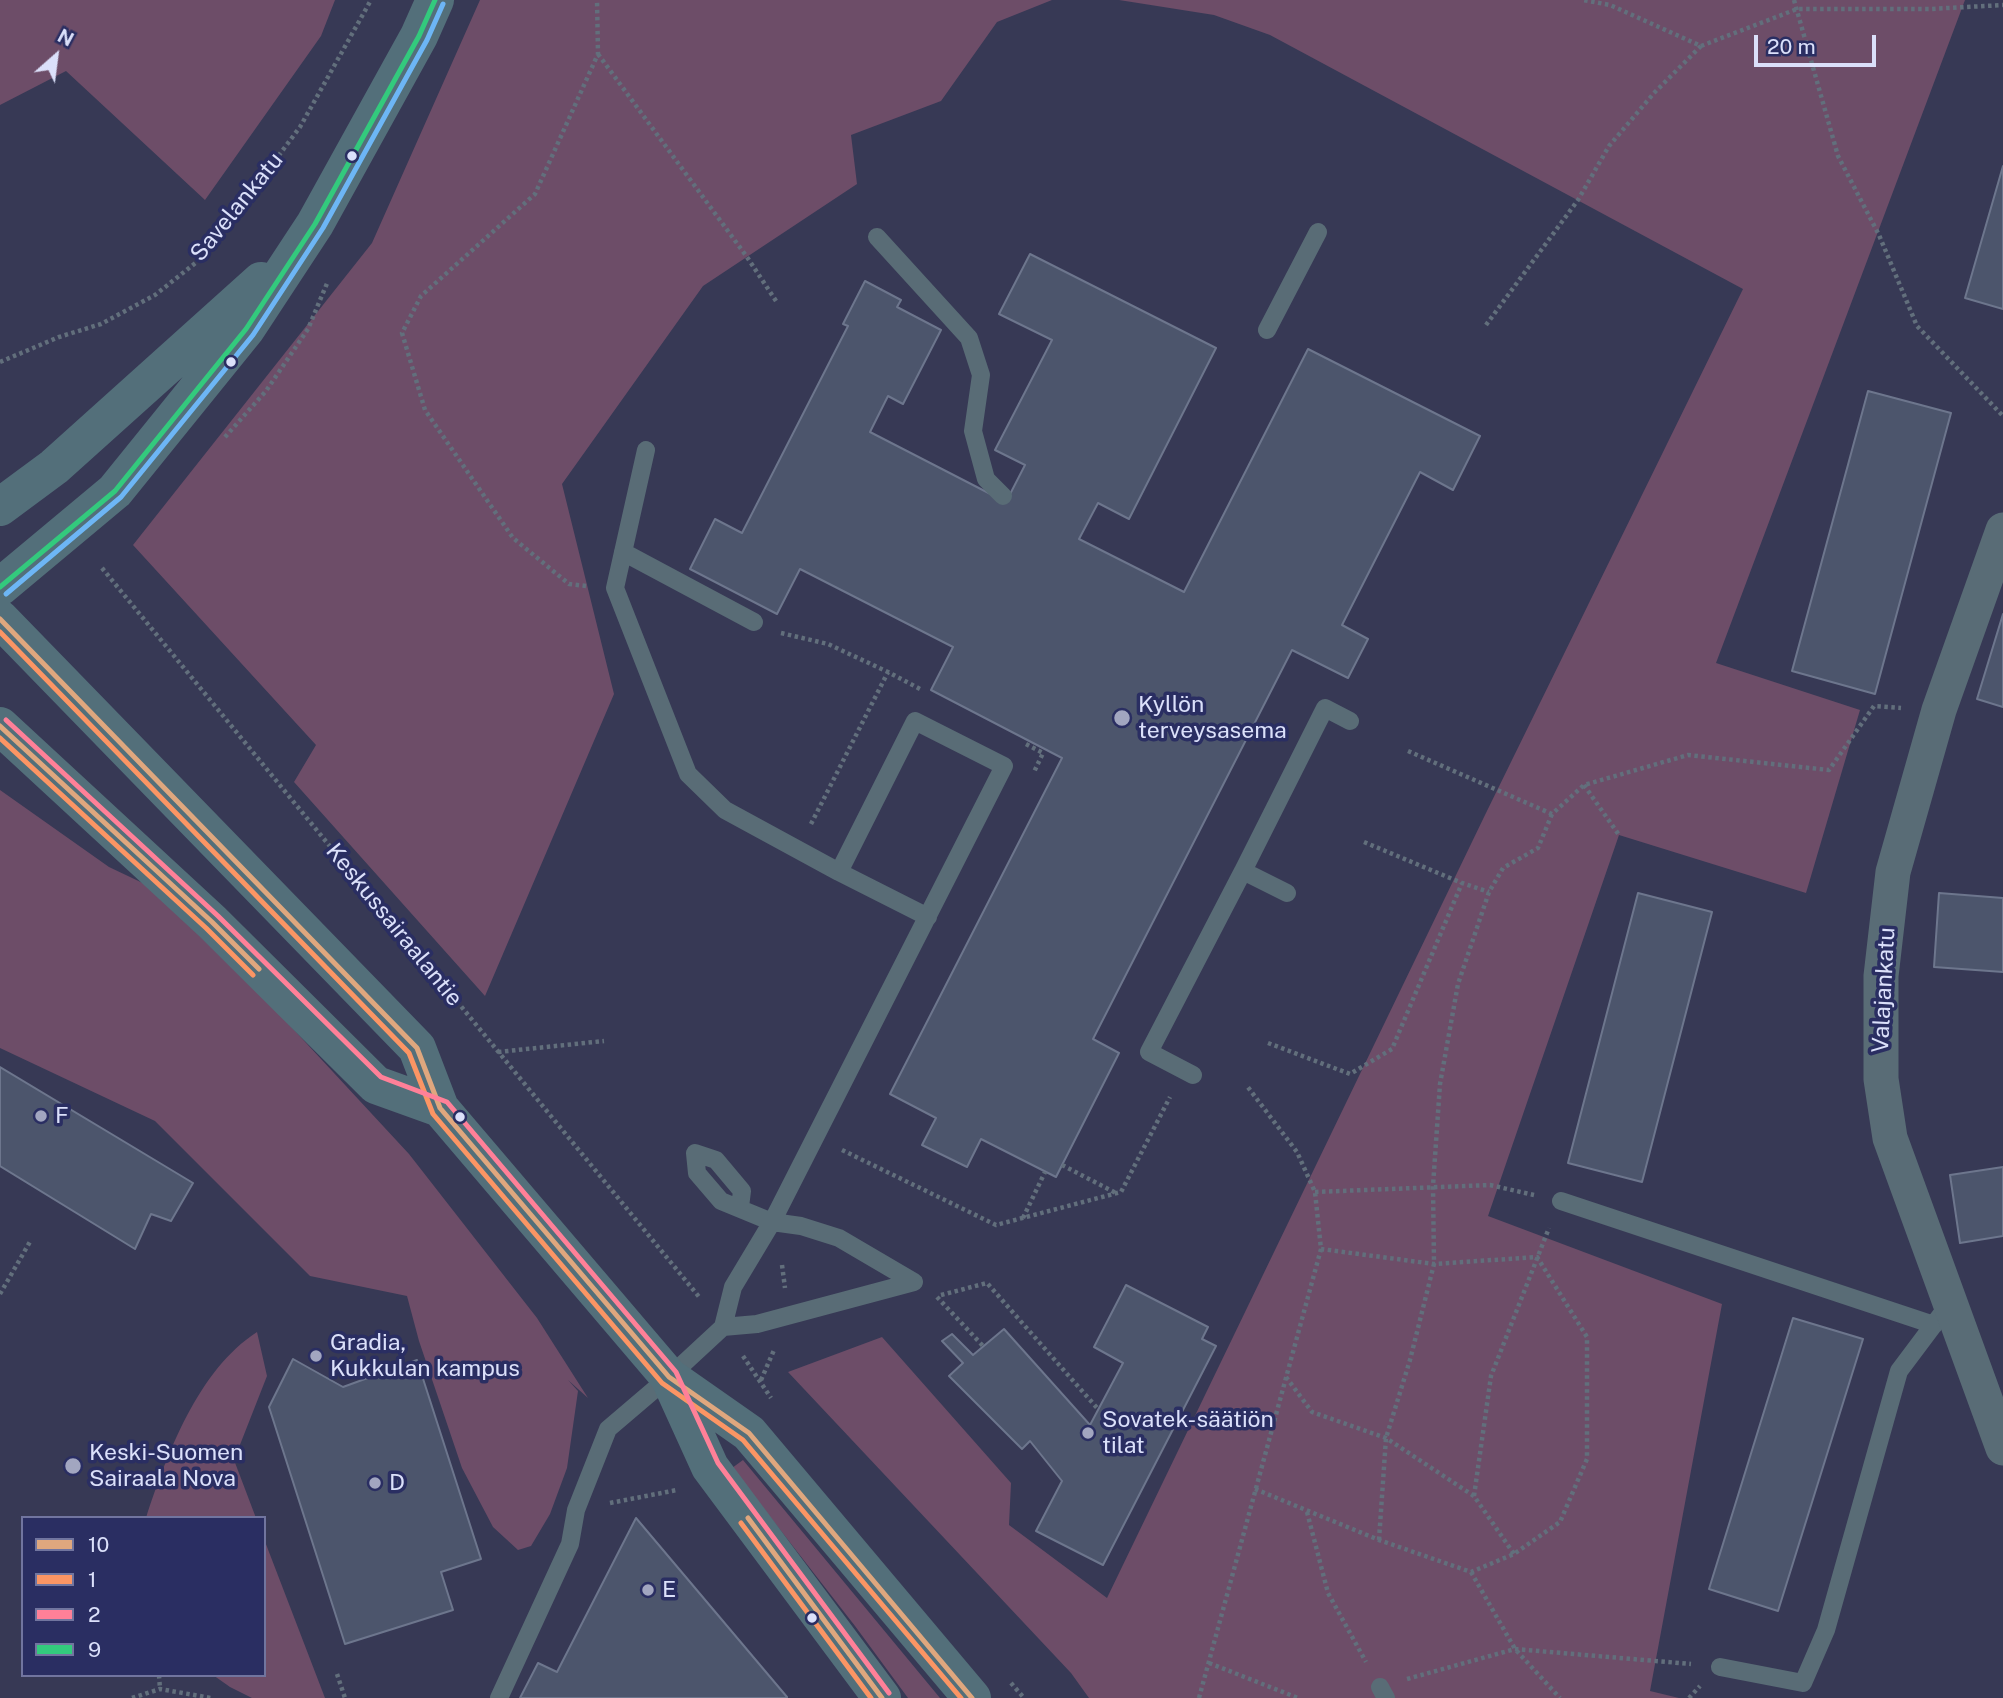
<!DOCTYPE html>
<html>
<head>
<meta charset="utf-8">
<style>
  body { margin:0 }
  #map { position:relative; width:2003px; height:1698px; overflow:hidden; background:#373955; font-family:"Public Sans",sans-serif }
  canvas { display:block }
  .legend { position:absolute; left:21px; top:1516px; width:245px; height:161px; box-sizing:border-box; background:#2a2e62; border:2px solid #71759f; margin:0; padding:9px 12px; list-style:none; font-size:21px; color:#dbe0fa }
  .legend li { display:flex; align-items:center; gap:14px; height:35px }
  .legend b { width:35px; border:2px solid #71759f }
  .north { position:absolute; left:21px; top:21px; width:70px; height:70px; -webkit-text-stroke:5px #2a2e62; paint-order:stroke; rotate:28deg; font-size:19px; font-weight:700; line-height:28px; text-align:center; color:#dbe0fa }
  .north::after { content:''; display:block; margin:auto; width:24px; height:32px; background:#dbe0fa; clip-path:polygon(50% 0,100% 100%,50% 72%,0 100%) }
  .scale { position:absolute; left:1754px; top:35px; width:122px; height:32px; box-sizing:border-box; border:4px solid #dbe0fa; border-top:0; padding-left:9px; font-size:21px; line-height:24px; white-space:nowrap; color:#dbe0fa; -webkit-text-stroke:5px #2a2e62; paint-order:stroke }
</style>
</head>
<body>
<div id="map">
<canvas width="2003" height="1698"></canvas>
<ul class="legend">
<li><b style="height:9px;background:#dfa77e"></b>10</li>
<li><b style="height:9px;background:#fb9564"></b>1</li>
<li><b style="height:9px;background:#ff8098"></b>2</li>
<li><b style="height:9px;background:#33ca7d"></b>9</li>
</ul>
<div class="north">N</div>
<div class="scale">20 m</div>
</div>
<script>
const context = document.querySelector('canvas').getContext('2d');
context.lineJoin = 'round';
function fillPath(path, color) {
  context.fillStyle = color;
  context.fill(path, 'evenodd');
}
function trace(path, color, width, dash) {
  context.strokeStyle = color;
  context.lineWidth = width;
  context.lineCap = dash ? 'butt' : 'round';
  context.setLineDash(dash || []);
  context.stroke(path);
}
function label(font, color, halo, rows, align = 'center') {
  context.font = font + ' "Public Sans",sans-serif';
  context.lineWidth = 7;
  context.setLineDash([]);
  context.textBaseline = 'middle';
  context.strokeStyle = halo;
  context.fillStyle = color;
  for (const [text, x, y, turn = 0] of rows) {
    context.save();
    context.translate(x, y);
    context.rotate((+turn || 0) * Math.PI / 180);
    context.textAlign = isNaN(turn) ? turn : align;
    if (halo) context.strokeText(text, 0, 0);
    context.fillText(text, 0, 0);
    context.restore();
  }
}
const green = new Path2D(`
  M0,0H335L321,36L205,200L66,71L0,105Z
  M480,0H1052L997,22L941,101L851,135L857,184L703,286L562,484L614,694L485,996L294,782L316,745L133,545L372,243Z
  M1119,0H1965L1716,663L1860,710L1806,893L1619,835L1488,1216L1722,1304L1650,1691L1679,1698H1089L1071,1673L788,1372L882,1337L1011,1483L1009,1525L1107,1598L1485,815L1743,289L1270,35L1214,15Z
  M0,790L109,867L170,896L409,1154L537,1318L588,1398L568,1380L578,1391L567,1468L550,1514L531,1546L518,1550L493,1527L462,1468L419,1341L407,1296L310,1276L155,1121L0,1048Z
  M257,1332L267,1376L234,1460L256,1518H146C167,1454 198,1370 257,1332Z
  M743,1460L940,1698H908L855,1626L732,1468Z
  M264,1539L325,1698H252L230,1687L213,1675H264Z`);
const building = new Path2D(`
  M2003,166V309L1965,298Z
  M1030,254L1216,348L1129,519L1098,503L1079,539L1184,592L1308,349L1480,436L1453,490L1420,472L1342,625L1368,639L1348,678L1292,650L1093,1039L1119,1053L1056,1177L981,1139L967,1167L922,1145L936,1118L890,1094L1062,758L931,690L953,647L800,569L777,614L690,569L715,519L742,533L848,326L843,324L865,281L901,300L897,307L941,330L903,404L888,396L870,432L1006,502L1025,465L995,450L1052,340L999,314Z
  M1868,391L1951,413L1875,694L1792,671Z
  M2003,614V707L1977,699Z
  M1638,893L1712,912L1642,1182L1568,1163Z
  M1939,893L2003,898V972L1934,967Z
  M0,1067L193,1183L171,1221L151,1214L135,1249L0,1166Z
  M2003,1167V1236L1960,1243L1950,1175Z
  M1126,1285L1208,1327L1202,1339L1216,1346L1103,1565L1036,1531L1062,1481L1030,1441L1022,1449L949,1376L963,1363L942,1341L952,1334L973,1355L1004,1329L1090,1425L1123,1363L1094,1347Z
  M1793,1318L1863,1339L1778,1611L1709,1589Z
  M293,1359L343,1387L417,1360L481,1559L441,1572L453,1610L345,1644L269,1407Z
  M636,1518L787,1697V1698H520L538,1663L557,1672Z`);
const path = new Path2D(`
  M1794,0L1838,156L1879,235L1917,326L2003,416
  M1701,46L1797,9H1930L2003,5
  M598,54L747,257L778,304
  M1486,325L1578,200L1609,146L1654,93L1701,46L1610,5L1583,0
  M0,362L59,337L101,324L155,295L203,257L300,127L371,0
  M225,437L266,391L308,329L328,281
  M102,568L700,1298
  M586,586L569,584L513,538L425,410L402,333L421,296L535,194L598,54L597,0
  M781,633L828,644L888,672
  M1026,744L1043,753L1034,772
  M1408,751L1552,814L1584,785L1688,755L1829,770L1874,706L1901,708
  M1584,785L1619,835
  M811,824L888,672L922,690
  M1364,842L1462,883L1489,892
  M1268,1043L1350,1074L1392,1049L1462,883
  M498,1052L604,1041
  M842,1150L996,1225L1121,1192L1170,1097
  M1062,1165L1116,1193
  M1315,1192L1490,1185L1534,1195
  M1023,1218L1045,1172
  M782,1265L785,1288
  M0,1294L31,1240
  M941,1295L987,1283L1098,1409
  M937,1297L983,1346
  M743,1356L771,1398
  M1286,1377L1312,1412L1386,1438L1474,1496L1514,1554
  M761,1380L774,1350
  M1255,1489L1379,1540L1471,1572L1514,1554L1560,1522L1587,1459V1337L1537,1257L1434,1264L1321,1249
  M1474,1496L1491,1376L1549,1228
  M610,1503L677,1490
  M1307,1512L1328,1593L1366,1662
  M1379,1540L1386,1438L1410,1360L1434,1264L1433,1186L1440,1084L1458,984L1489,892L1503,868L1538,848L1552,814
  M1471,1572L1515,1649L1560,1698
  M1209,1663L1298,1698
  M337,1674L345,1698
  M159,1675L160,1689
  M1407,1679L1515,1649L1691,1664
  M1011,1683L1024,1698
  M132,1698L160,1689L211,1698
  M1199,1698L1321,1249L1315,1192L1297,1152L1247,1086
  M1689,1698L1700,1686`);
const service = new Path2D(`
  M877,237L969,338L981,375L973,431L986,479L1003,496
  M1267,330L1318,232
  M646,450L615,588L688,774L725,810L839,872
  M623,552L754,622
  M1243,871L1325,708L1350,721
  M1193,1075L1149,1052L1243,871L1287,893
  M1561,1201L1934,1325
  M740,1207L742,1191L716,1160L695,1153L697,1173L721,1201L772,1222L801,1226L839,1238L914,1282
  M723,1327L757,1324L914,1282
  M1720,1667L1803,1683L1826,1630L1899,1371L1950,1303
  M1380,1687L1386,1698
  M499,1698L570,1544L576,1510L608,1429L669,1377L723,1327L733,1287L772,1222L1004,766L915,721L839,872L928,917`);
const minor = new Path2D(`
  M2003,530L1939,710L1893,872L1881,976V1079L1890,1138L2003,1448`);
const secondary = new Path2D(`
  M0,507L54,467L261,281
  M0,587L115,491L246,329L315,224L419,36L435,0
  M0,619L417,1048L440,1108L669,1377L749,1433L972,1698
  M0,726L212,922L376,1085L440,1108
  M670,1379L710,1467L882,1698`);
const bus1 = new Path2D(`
  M0,619L417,1048L440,1108L669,1377L749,1433L972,1698
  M0,726L212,922L259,969
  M748,1518L882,1698`);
const bus2 = new Path2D(`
  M0,632L409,1053L433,1114L662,1383L743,1440L961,1698
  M0,738L206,928L253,975
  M741,1523L871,1698`);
const bus3 = new Path2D(`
  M6,720L218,916L381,1077L447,1102L676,1372L718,1463L889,1693`);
const bus4 = new Path2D(`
  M0,587L115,491L246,329L315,224L419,36L435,0`);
const bus5 = new Path2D(`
  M6,594L121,497L253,335L323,228L427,40L443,4`);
const markers = [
  [352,156,6,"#dbe0fa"],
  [231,362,6,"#dbe0fa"],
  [1122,718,9,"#a2a6c0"],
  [41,1116,7,"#a2a6c0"],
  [460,1117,6,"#dbe0fa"],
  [316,1356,7,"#a2a6c0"],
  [1088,1433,7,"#a2a6c0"],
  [73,1466,9,"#a2a6c0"],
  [375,1483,7,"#a2a6c0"],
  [648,1590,7,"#a2a6c0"],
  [812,1618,6,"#dbe0fa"]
];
const streetNames = [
  ["Savelankatu",237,207,-51],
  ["Keskussairaalantie",394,925,51],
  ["Valajankatu",1884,990,-87]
];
const poiNames = [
  ["Kyllön",1138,705],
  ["terveysasema",1138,731],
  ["F",55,1116],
  ["Gradia,",330,1343],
  ["Kukkulan kampus",330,1369],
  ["Sovatek-säätiön",1102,1420],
  ["tilat",1102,1446],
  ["Keski-Suomen",89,1453],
  ["Sairaala Nova",89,1479],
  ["D",389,1483],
  ["E",662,1590]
];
fillPath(green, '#6d4d68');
fillPath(building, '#4c556c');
trace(building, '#6d768d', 2);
trace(path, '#626f7c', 4.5, [3.5, 3.5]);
trace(service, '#596c76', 18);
trace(minor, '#596c76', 35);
trace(secondary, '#536f7a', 38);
trace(bus1, '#dfa77e', 5);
trace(bus2, '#fb9564', 5);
trace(bus3, '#ff8098', 5);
trace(bus4, '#33ca7d', 5);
trace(bus5, '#6db6f5', 5);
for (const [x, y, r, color] of markers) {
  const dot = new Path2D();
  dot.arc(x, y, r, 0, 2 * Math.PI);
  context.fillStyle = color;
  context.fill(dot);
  trace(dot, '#2a2e62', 2.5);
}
label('23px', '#dbe0fa', '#2a2e62', streetNames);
label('23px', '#dbe0fa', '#2a2e62', poiNames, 'left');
</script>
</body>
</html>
